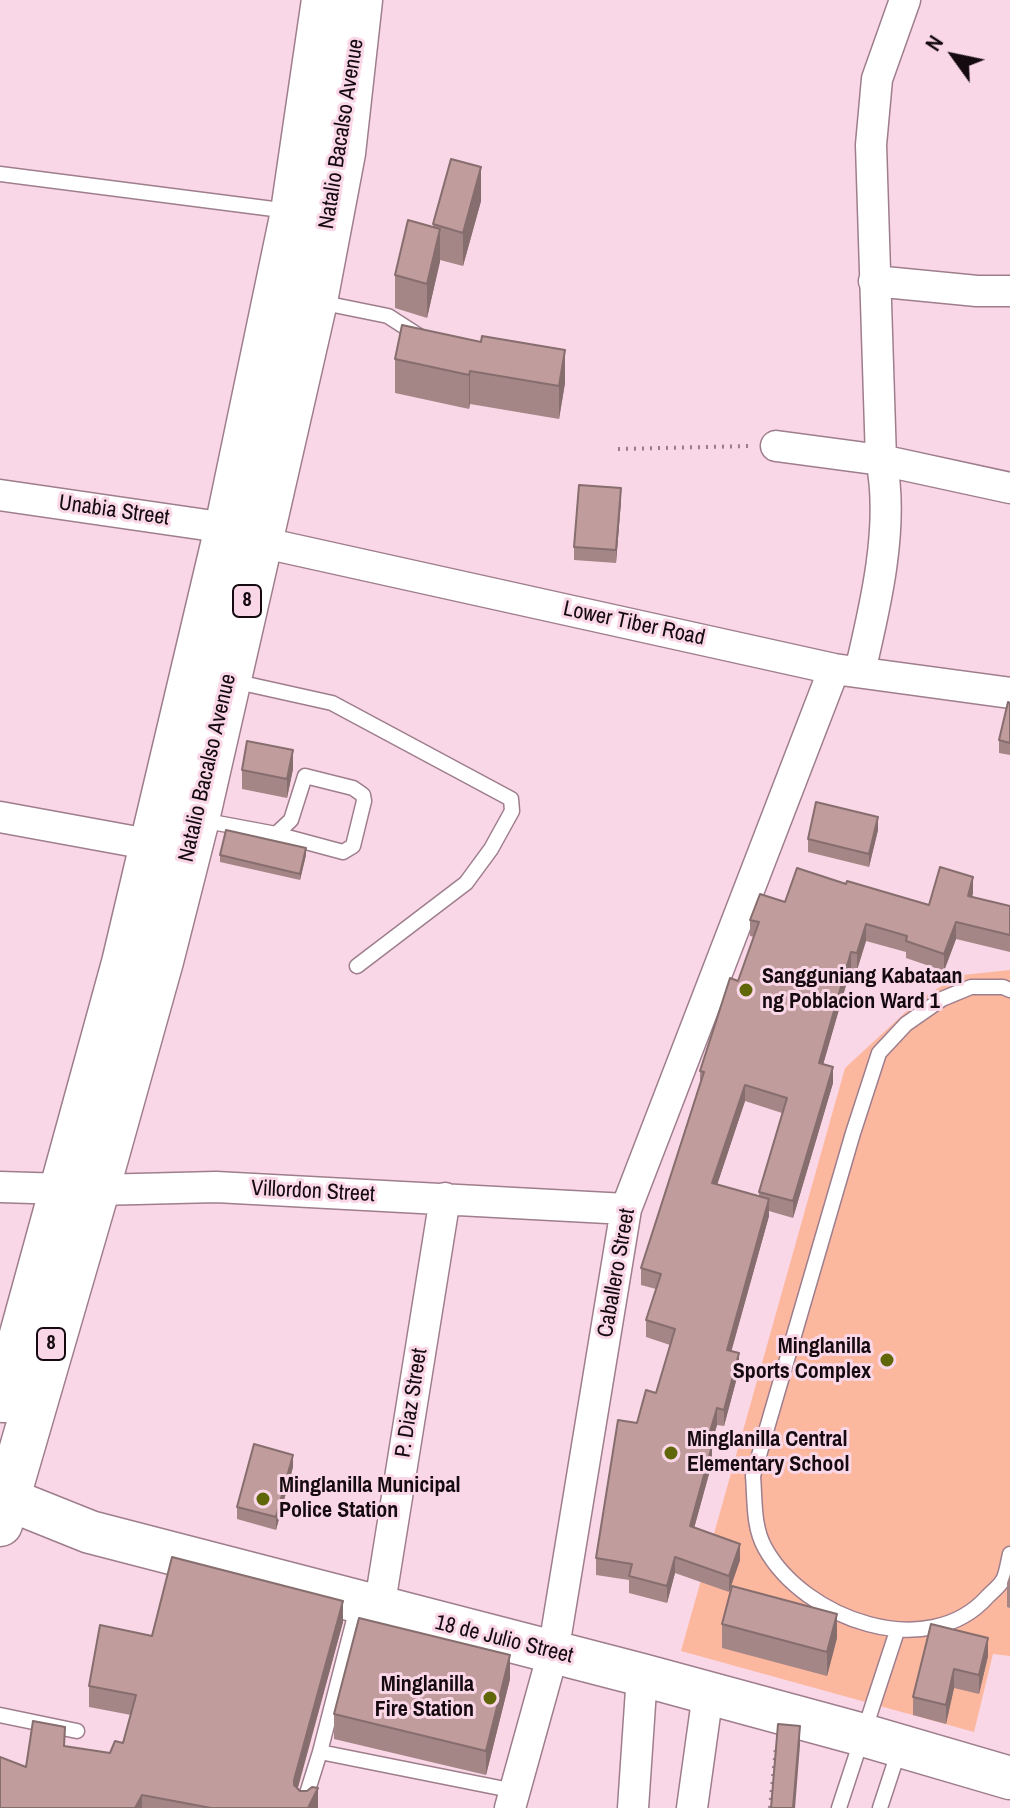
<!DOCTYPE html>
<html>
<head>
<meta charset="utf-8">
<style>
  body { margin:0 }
  #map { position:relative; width:1010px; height:1808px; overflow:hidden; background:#fad7e6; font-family:"Archivo Narrow",sans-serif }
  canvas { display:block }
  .north { position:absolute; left:914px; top:16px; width:80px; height:80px; -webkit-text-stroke:6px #fad7e6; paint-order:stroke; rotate:303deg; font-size:22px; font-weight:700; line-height:32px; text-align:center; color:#150a0f }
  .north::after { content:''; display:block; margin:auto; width:28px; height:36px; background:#150a0f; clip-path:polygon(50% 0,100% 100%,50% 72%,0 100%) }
</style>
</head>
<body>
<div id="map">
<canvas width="1010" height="1808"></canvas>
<div class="north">N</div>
</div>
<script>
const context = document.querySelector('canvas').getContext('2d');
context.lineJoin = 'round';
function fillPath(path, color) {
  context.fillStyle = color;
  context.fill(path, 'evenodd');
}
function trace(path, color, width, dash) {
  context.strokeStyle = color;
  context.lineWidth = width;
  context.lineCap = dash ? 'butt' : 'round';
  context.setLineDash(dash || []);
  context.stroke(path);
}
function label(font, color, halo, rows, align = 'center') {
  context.font = font + ' "Archivo Narrow",sans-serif';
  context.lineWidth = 6;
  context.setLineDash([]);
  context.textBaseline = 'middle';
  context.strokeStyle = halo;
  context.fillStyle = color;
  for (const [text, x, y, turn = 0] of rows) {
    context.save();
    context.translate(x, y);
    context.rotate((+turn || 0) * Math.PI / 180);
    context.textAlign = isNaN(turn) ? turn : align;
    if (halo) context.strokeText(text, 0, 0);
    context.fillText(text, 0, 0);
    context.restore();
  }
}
const green = new Path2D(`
  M1010,970V1656L993,1654L974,1732L681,1651L845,1068L922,997L962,975Z`);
const path = new Path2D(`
  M618,449L750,446
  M770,1808L776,1747`);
const lane = new Path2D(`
  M0,174L289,211
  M319,302L388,316L419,336
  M233,681L332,703L511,799L512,811L491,849L466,883L357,966
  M201,820L276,834L343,852L353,846L364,801L363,795L353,788L305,776L291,820L276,834
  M1010,990L1003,987H971L942,999L906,1024L879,1053L853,1133L753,1476C755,1500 753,1527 765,1548C804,1619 928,1664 988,1596C993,1591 1001,1585 1004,1578C1007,1571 1008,1562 1010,1554
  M0,1715L77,1731
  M320,1752L358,1604
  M304,1803L320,1752L515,1791
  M839,1808L897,1631
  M880,1808L899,1750`);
const street = new Path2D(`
  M874,281L977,291H1010
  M776,446L881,460L1010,488
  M0,495L227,528
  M260,542L834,669L1010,693
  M860,671C875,608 895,524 881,460L871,145L877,79L905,0
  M0,817L153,845
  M0,1187L97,1190L216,1187L626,1209
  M379,1609L445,1198
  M510,1808L553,1653L626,1209L834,669
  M633,1808L642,1675
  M692,1808L708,1693`);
const secondary = new Path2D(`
  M0,1496L90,1532L642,1675L863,1735L1010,1778`);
const highway = new Path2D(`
  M4,1400L124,963L227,528L293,212L324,0
  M0,1524L97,1190L161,961L197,819L315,301L343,153L360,0`);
const wall = new Path2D(`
  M481,201L463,266L440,260L427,318L395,308V275L433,227V224Z
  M481,342L565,383L559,419L470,404L469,409L395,393V359Z
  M621,501L616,563L574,560V547Z
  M1010,703V755L999,753V740Z
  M293,769L287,798L242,789V770Z
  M878,830L869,867L808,852V839Z
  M220,855H306L300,880L220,862Z
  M846,884L929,905L973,893L972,897L1010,906V952L956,939L944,971L906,958V952L866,941L857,970L851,968L823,1064L833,1083L793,1218L769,1211V1216L731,1351L739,1370L724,1426L717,1425L711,1446L712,1463L694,1528L740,1560L729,1592L675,1573L667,1603L629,1593V1580L596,1575V1558L637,1423L656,1393L670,1345L646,1337V1320L656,1289L641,1285V1268L700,1082V1071L738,981L754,937L750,936V920L785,902ZM745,1101L782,1113L759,1192V1196L717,1185Z
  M293,1467L276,1530L237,1519V1507Z
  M1010,1574V1608L1007,1607V1583Z
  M343,1622L298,1788L318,1808H0L26,1767L65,1746L110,1753L123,1743L131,1715L89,1707V1686L152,1636Z
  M722,1624L837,1638L827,1676L722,1648Z
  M931,1624L988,1656L979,1694L954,1688L946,1724L913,1715V1697Z
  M510,1679L486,1775L334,1739V1714Z`);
const shadedWall = new Path2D(`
  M481,167V201L463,266V233Z
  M440,229V262L427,318V284Z
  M565,350V383L559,419V386Z
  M470,371V404L469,409V375Z
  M621,488V501L616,563V550Z
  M293,750V769L287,798V779Z
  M878,817V830L869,867V854Z
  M306,848V855L300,880V874Z
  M973,877V893L968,912V896Z
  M956,922V939L944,971V954Z
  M866,924V941L857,970V953Z
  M851,952V968L819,1079V1063Z
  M833,1067V1083L793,1218V1201Z
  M745,1085V1101L712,1200V1183Z
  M769,1199V1216L727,1367V1350Z
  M739,1353V1370L724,1426V1410Z
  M717,1408V1425L706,1461V1445Z
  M712,1446V1463L690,1543V1526Z
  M293,1455V1467L276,1530V1517Z
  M740,1544V1560L729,1592V1576Z
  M675,1557V1573L667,1603V1586Z
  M343,1601V1622L294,1801V1780Z
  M837,1614V1638L827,1676V1652Z
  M988,1638V1656L979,1694V1675Z
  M510,1655V1679L486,1775V1751Z
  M954,1669V1688L946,1724V1705Z
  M800,1726V1745L795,1808H793Z
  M318,1788V1808H308Z
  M142,1795V1808H135Z`);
const building = new Path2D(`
  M451,159L481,167L463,233L433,224Z
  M408,220L440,229L427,284L395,275Z
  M402,325L481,342L482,336L565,350L559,386L470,371L469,375L395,359Z
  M579,485L621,488L616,550L574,547Z
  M1008,702L1010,703V743L999,740Z
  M247,741L293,750L287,779L242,770Z
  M816,802L878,817L869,854L808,839Z
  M226,830L306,848L300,874L220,855Z
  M940,867L973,877L968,896L1010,906V935L956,922L944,954L906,941L907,936L866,924L857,953L851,952L819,1063L833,1067L793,1201L759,1192L787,1098L745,1085L712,1183L769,1199L727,1350L739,1353L724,1410L717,1408L706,1445L712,1446L690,1526L740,1544L729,1576L675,1557L667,1586L629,1576L632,1564L596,1558L618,1420L637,1423L646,1390L656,1393L675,1329L646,1320L661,1274L641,1268L704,1072L700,1071L730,978L738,981L759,922L750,920L760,894L785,902L797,868L846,884L847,881L929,905Z
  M254,1444L293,1455L276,1517L237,1507Z
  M172,1557L343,1601L294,1780V1785L300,1791H307L312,1787L318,1788L308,1808H211L142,1795L135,1808H0V1757L26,1767L33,1721L65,1727L64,1746L110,1753L115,1741L123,1743L136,1695L89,1686L100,1625L152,1636Z
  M732,1586L837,1614L827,1652L722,1624Z
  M359,1618L510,1655L486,1751L334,1714Z
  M931,1624L988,1638L979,1675L954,1669L946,1705L913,1697Z
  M778,1724L800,1726L793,1808H771Z`);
const markers = [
  [746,990,8,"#5f6708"],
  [887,1360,8,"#5f6708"],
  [671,1453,8,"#5f6708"],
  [263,1499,8,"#5f6708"],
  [490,1698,8,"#5f6708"]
];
const shields = [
  [247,601,28],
  [51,1344,28]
];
const shieldNames = [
  ["8",247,601],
  ["8",51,1344]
];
const streetNames = [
  ["Natalio Bacalso Avenue",342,134,-81],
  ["Unabia Street",114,511,8],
  ["Lower Tiber Road",634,624,12],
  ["Natalio Bacalso Avenue",208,768,-77],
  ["Villordon Street",313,1192,3],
  ["Caballero Street",617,1273,-80],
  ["P. Diaz Street",412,1403,-81],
  ["18 de Julio Street",504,1640,14]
];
const poiNames = [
  ["Sangguniang Kabataan",762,977],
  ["ng Poblacion Ward 1",762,1002],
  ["Minglanilla",871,1347,"right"],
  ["Sports Complex",871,1372,"right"],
  ["Minglanilla Central",687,1440],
  ["Elementary School",687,1465],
  ["Minglanilla Municipal",279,1486],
  ["Police Station",279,1511],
  ["Minglanilla",474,1685,"right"],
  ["Fire Station",474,1710,"right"]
];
fillPath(green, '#fcb79f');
trace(lane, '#9e7e8c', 17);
trace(street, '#9e7e8c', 33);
trace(secondary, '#9e7e8c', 45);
trace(highway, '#9e7e8c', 47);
trace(path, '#967d88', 4, [2, 6]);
trace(lane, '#fff', 14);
trace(street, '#fff', 30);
trace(secondary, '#fff', 42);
trace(highway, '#fff', 44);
fillPath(wall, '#a58687');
fillPath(shadedWall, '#866d6e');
fillPath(building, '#c09c9d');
trace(building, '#866d6e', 2);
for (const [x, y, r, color] of markers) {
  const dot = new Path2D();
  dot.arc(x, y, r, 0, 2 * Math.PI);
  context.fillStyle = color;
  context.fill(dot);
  trace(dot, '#fad7e6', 3);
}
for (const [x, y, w] of shields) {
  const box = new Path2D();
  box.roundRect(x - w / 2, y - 16, w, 32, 6);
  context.fillStyle = '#fad7e6';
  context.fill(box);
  trace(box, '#150a0f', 2);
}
label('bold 20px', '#150a0f', null, shieldNames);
label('22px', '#150a0f', '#fad7e6', streetNames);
label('bold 22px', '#150a0f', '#fad7e6', poiNames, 'left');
</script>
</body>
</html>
